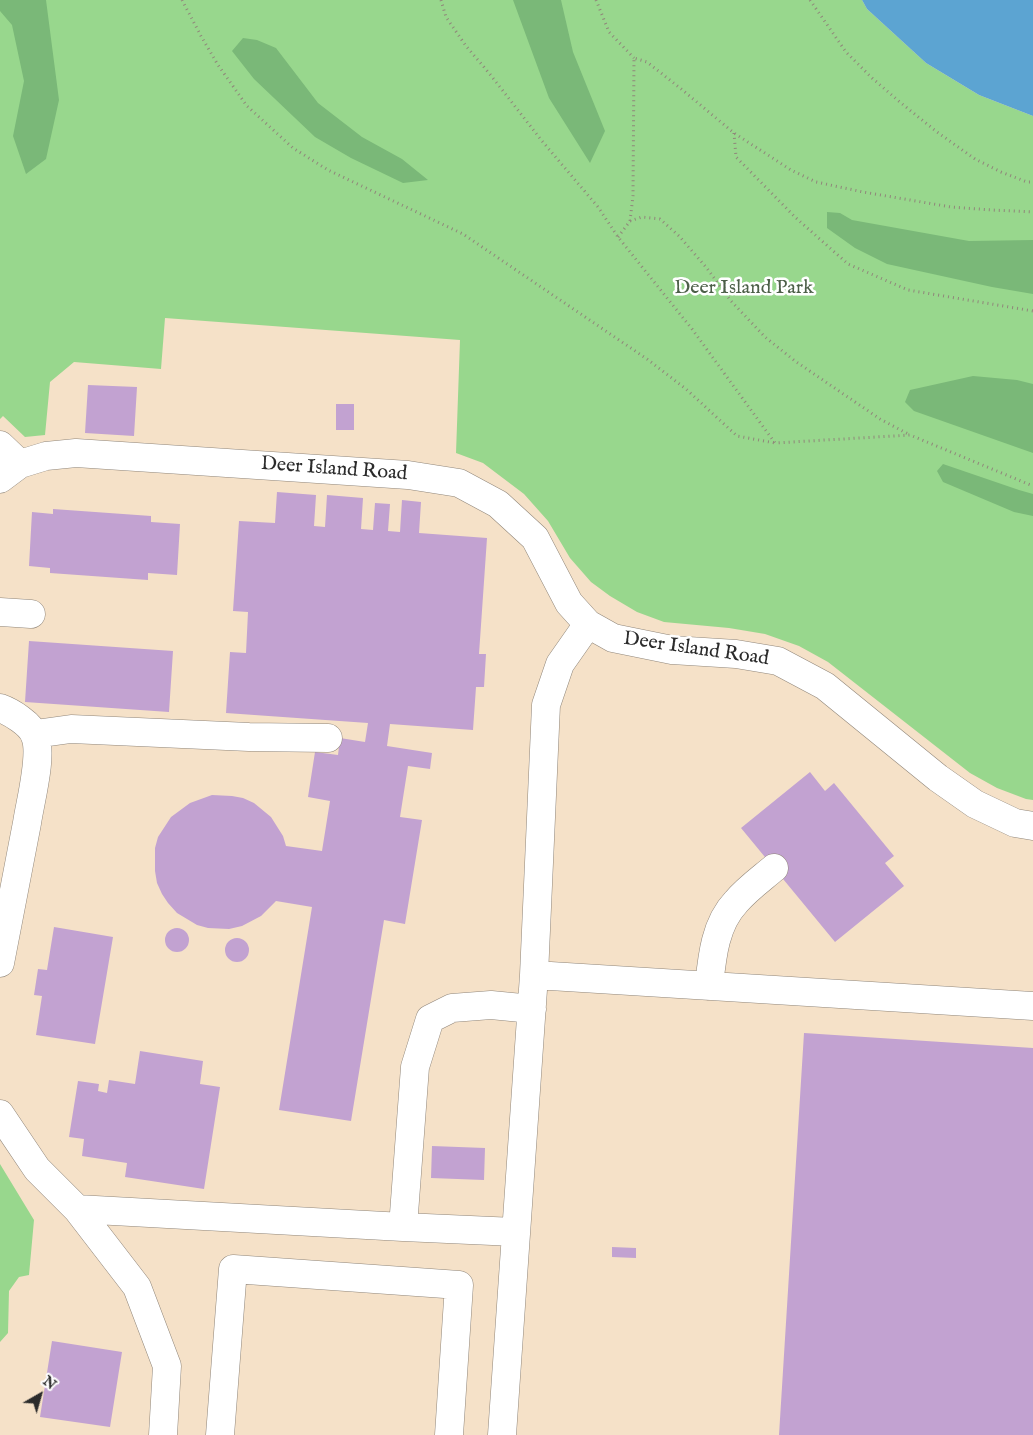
<!DOCTYPE html>
<html>
<head>
<meta charset="utf-8">
<style>
  body { margin:0 }
  #map { position:relative; width:1033px; height:1435px; overflow:hidden; background:#f5e1c8; font-family:"IM FELL English",serif }
  canvas { display:block }
  .north { position:absolute; left:15px; top:1370px; width:50px; height:50px; -webkit-text-stroke:4px #fff; paint-order:stroke; rotate:38deg; font-size:14px; font-weight:700; line-height:20px; text-align:center; color:#2b2b2b }
  .north::after { content:''; display:block; margin:auto; width:18px; height:22px; background:#2b2b2b; clip-path:polygon(50% 0,100% 100%,50% 72%,0 100%) }
</style>
</head>
<body>
<div id="map">
<canvas width="1033" height="1435"></canvas>
<div class="north">N</div>
</div>
<script>
const context = document.querySelector('canvas').getContext('2d');
context.lineJoin = 'round';
function fillPath(path, color) {
  context.fillStyle = color;
  context.fill(path, 'evenodd');
}
function trace(path, color, width, dash) {
  context.strokeStyle = color;
  context.lineWidth = width;
  context.lineCap = dash ? 'butt' : 'round';
  context.setLineDash(dash || []);
  context.stroke(path);
}
function label(font, color, halo, rows, align = 'center') {
  context.font = font + ' "IM FELL English",serif';
  context.lineWidth = 5;
  context.setLineDash([]);
  context.textBaseline = 'middle';
  context.strokeStyle = halo;
  context.fillStyle = color;
  for (const [text, x, y, turn = 0] of rows) {
    context.save();
    context.translate(x, y);
    context.rotate((+turn || 0) * Math.PI / 180);
    context.textAlign = isNaN(turn) ? turn : align;
    if (halo) context.strokeText(text, 0, 0);
    context.fillText(text, 0, 0);
    context.restore();
  }
}
const green = new Path2D(`
  M0,0H862L867,9L926,63L979,95L1033,116V800L1026,799L997,788L970,773L828,662L799,646L765,634L729,628L664,622L637,612L610,596L591,582L570,558L548,521L524,494L483,463L456,453L460,340L165,318L161,369L74,362L50,382L45,435L25,437L3,416L0,419Z
  M0,1164L34,1220L29,1275L19,1277L9,1291L8,1333L0,1342Z`);
const forest = new Path2D(`
  M0,0H46L59,100L46,159L26,174L13,136L24,81L12,25L0,11Z
  M513,0H561L573,52L605,131L590,163L549,98Z
  M243,38L257,40L276,48L318,103L362,137L402,159L428,180L403,183L351,158L315,137L254,79L232,51Z
  M827,212L840,213L852,220L969,241L1033,240V294L992,287L887,264L855,248L827,228Z
  M973,376L1017,380L1033,384V453L914,411L905,402L910,390Z
  M943,464L1019,490L1033,494V516L1014,512L943,482L937,471Z`);
const water = new Path2D(`
  M862,0H1033V116L979,95L926,63L867,9Z`);
const building = new Path2D(`
  M88,385L137,387L134,436L85,433Z
  M336,404H354V430H336Z
  M277,492L316,495L314,526L325,527L327,495L363,498L361,529L373,530L375,503L390,504L388,531L400,532L402,500L421,502L419,533L487,538L479,654H486L484,687H476L473,730L390,724L387,746L432,753L430,769L408,766L400,817L422,820L405,924L384,920L351,1121L279,1110L312,907L276,901L261,916L242,926L229,929L208,928L197,925L177,913L168,903L162,894L157,883L155,871V848L158,837L171,817L190,803L212,795L232,796L243,798L254,803L271,817L283,836L286,846L322,851L330,801L308,797L315,752L338,755L340,738L365,742L368,723L226,713L230,652L246,653L248,612L233,611L239,521L275,523Z
  M53,509L151,516V522L180,524L177,575L148,573V580L50,573V568L29,566L32,512L53,514Z
  M29,641L173,651L169,712L25,702Z
  M810,772L825,791L834,783L894,856L885,863L904,886L835,942L741,828Z
  M54,927L113,937L95,1044L36,1035L42,996L34,995L38,969L47,970Z
  M165 940a12 12 0 1 1 24 0a12 12 0 1 1-24 0Z
  M225 950a12 12 0 1 1 24 0a12 12 0 1 1-24 0Z
  M804,1033L1033,1048V1435H779Z
  M140,1051L203,1061L200,1084L220,1087L204,1189L125,1177L127,1163L82,1156L84,1139L69,1137L78,1081L99,1084L98,1091L107,1093L109,1080L135,1084Z
  M432,1146L485,1148L484,1180L431,1178Z
  M612,1247L636,1248V1258L612,1257Z
  M52,1341L122,1352L110,1427L40,1417Z`);
const path = new Path2D(`
  M182,0L201,36L218,65L247,106L293,148L328,170L463,234L647,359L686,389L737,436L775,443
  M441,0L446,17L466,46L489,73L542,141L598,207L618,237L692,329L775,443L910,435L1033,486
  M596,0L609,32L634,58
  M810,0L846,52L872,78L901,103L937,132L975,159L1001,172L1027,182H1033
  M734,133L736,157L796,218L848,264L908,290L1033,311
  M630,221L642,217L660,219L679,236L706,267L731,301L765,337L795,361L880,419L910,435
  M618,237L630,221L633,196L634,58L647,62L680,88L734,133L791,170L816,182L863,192L951,207L992,210L1033,212`);
const minor = new Path2D(`
  M0,445L20,464L46,456L76,453L408,475L459,483L498,504L535,538L569,603L588,624L613,638L672,650L736,654L778,661L825,686L938,778L975,804L1015,823L1033,826
  M0,479L20,464
  M0,612L31,614
  M588,624L560,664L546,705L534,975L1033,1006
  M0,708C11,712 31,724 35,736C43,755 30,802 27,823C18,870 9,916 0,963
  M35,734L71,729L249,737L328,738
  M709,986C712,957 715,924 736,902C747,889 761,879 774,868
  M0,1114L37,1169L77,1209L137,1287L167,1366L163,1435
  M77,1209L403,1227L515,1232
  M403,1227L415,1067L430,1019L452,1008L491,1005L532,1009
  M220,1435L233,1269L459,1285L449,1435
  M502,1435L534,975`);
const parkNames = [
  ["Deer Island Park",744,289]
];
const streetNames = [
  ["Deer Island Road",334,470,4],
  ["Deer Island Road",696,650,8]
];
fillPath(green, '#98d78d');
fillPath(forest, '#7ab878');
fillPath(water, '#5ca4d2');
fillPath(building, '#c2a2d1');
trace(minor, '#90867a', 29);
trace(path, '#90867a', 3, [1, 4]);
trace(minor, '#fff', 28);
label('20px', '#4c5f48', '#fff', parkNames);
label('20px', '#2b2b2b', '#fff', streetNames);
</script>
</body>
</html>
